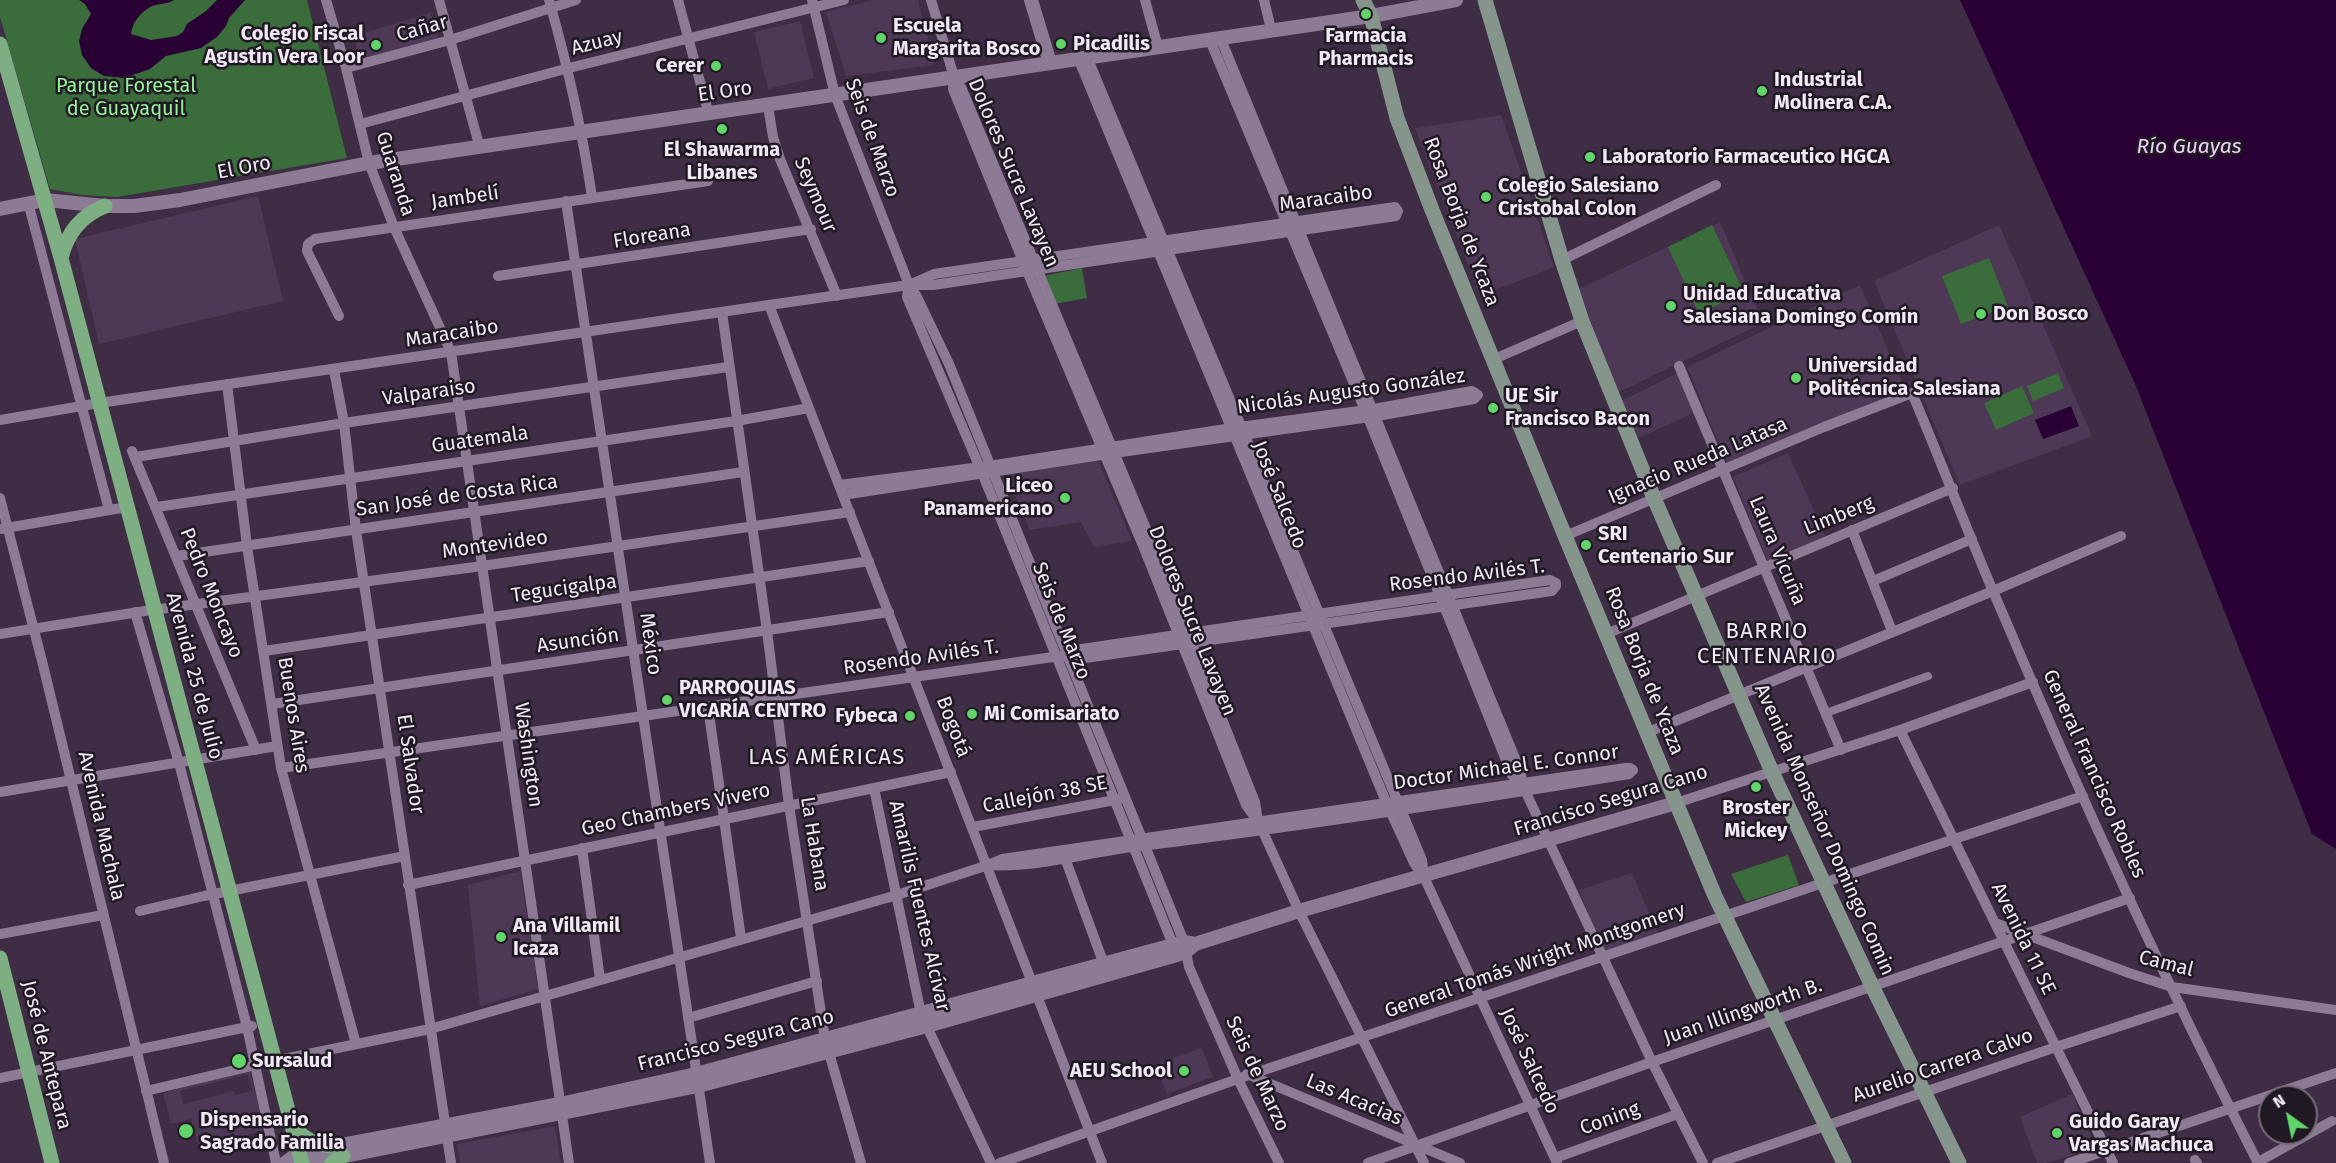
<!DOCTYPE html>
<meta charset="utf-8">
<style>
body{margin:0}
#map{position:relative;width:2336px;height:1163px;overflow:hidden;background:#3e2d44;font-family:"Fira Sans",sans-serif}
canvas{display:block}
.north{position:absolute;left:2258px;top:1085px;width:60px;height:60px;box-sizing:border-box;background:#201923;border:2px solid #746c78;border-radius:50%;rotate:327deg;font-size:16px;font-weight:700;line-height:24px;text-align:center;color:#f3e9f7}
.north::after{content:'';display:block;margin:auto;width:21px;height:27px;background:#61d46a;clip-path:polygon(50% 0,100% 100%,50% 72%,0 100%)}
</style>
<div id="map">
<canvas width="2336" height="1163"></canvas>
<div class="north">N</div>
</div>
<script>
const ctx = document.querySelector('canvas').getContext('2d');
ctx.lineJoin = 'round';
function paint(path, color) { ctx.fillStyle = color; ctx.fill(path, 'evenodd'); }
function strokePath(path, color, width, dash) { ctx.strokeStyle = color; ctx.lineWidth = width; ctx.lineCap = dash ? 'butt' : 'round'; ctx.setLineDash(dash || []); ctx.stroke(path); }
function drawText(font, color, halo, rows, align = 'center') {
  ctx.font = font + ' "Fira Sans",sans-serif'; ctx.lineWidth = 5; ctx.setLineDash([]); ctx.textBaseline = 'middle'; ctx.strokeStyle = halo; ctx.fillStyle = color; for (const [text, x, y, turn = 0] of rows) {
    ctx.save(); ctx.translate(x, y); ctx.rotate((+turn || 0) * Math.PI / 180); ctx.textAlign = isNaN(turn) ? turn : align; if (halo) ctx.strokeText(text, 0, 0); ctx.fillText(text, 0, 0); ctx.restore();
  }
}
const built = new Path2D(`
 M873,0H918L935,65L846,76L826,12Z
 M430,13L439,39L360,61L354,36Z
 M800,21L814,78L768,89L754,32Z
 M1501,115L1554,267L1480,296L1415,128Z
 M258,196L283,301L99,344L75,239Z
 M1720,222L1763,323L1617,393L1579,289Z
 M1999,225L2092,436L1960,485L1874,281Z
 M1860,285L1905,389L1728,465L1687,367Z
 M1678,373L1696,412L1638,438L1621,401Z
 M1788,453L1825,536L1768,562L1733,477Z
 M1098,460L1132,541L1094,547L1081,522L1030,530L1006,475Z
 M520,871L538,989L480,1006L468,885Z
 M1632,873L1658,934L1603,951L1579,890Z
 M1202,1048L1213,1077L1167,1094L1155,1064Z
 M249,1069L265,1130L199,1148L191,1119L171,1124L163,1093ZM248,1074L252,1091L235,1095L234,1091L183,1104L180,1091Z
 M2072,1094L2096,1148L2046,1163H2037L2020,1117Z
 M555,1126L561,1163H460L457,1144Z`);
const green = new Path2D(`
 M0,0H307L347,158L117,197L82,195L50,189L0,17Z
 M1712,225L1744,292L1699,314L1668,247Z
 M1989,258L2008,306L1961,324L1942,276Z
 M1082,268L1087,298L1054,304L1044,276Z
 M2058,373L2064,388L2033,401L2027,386Z
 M2022,386L2034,413L1996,430L1984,403Z
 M1788,855L1799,885L1746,902L1731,874Z`);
const water = new Path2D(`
 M79,0H174C166,5 158,3 150,7C140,13 132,23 131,34L151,40L177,36L183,32L187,24L206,11L217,0H245L229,18L226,26L217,37L201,48L166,56L150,69L124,78L104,76L91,68L82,55L79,41L82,29L91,14L85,4Z
 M1960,0H2336V849L2312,834L2136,386Z
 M2071,406L2079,426L2043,439L2035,420Z`);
const pedestrian = new Path2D(`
 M1826,713L1928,676`);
const minor = new Path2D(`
 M326,0L346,68L369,163L394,227L451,352L569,1163
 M439,0L480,148
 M549,0C568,67 582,129 592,197
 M678,0L709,115
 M812,0L835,95L909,285L916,295L949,364L1184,942L1189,967L1238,1079L1279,1163
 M931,0L954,77L961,87L1152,543L1255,802L1258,821
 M1145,0L1158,47
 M1264,0L1271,29
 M1220,37L1521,773L1522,784L1652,1062L1703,1163
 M1209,38L1365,410L1512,775L1522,784
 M1087,57L1422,860L1424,876
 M1078,58L1387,804L1414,863L1424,877L1557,1163
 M346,68L450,40L576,0
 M954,77L953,89L1027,271L1144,548L1246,805L1259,823L1299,911L1424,1163
 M768,106L773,137L780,159L837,296
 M360,124L569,68L844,0
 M566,201L710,1163
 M28,202L109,510
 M1562,260L1716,185
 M498,276L811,229
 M909,285L907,297L983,475L1176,952
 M769,305L1102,1163
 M722,312L767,631L789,805L825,1039L861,1163
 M339,316L307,251L308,244L315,239L708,181
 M1492,360L1582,321
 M1679,366L1841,750
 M334,370L344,423L356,530L451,1163
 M227,384L247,546L281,768L356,1044
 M0,420L99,403L769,305L909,285H933L1396,216L1398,211L1395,207L934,274L909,285
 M132,451L256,750
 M136,457L344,423L728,367
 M839,485L989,466L1232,428L1374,409L1472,391L1478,395L1474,399L1377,416L1114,453L843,495
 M0,498L42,661L164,1163
 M157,507L736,421L809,408
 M0,529L127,507
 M1852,530L1892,631
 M1565,536L1824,427L1912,393C1943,466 1970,539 2002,612C2081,798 2166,983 2258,1163
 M177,556L743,472
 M1873,581L1972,539
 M135,612L179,763L247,1027L276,1163
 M0,634L145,611L482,566L850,512
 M1606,634L1953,488
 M264,651L869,561
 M272,704L889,612
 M708,707L741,938
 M1900,730L2113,1163
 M1646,733L1993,591L2121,536
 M281,768L1067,655L1082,649C1238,625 1394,603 1550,580L1556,583V586L1552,591L1085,658L1067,655
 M874,788L921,1014L991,1163
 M0,792L277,746
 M1676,803L1900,730L2033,682
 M973,827L1120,799
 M582,848L600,979
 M1065,858L1106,970
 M408,885L951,772
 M140,911L204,896L405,856
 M1995,923L2129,973L2172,987L2336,1010
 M0,934L103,915
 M688,1018L817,981
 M274,1061L430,1029L897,895L988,865L1002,859L1626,768H1630L1633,770L1629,774C1464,801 1298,827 1132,847C1085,853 1036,868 988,865
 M1247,1074L1460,1163
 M0,1078L252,1026
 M146,1091L256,1065
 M1555,1158L1678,1114
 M2195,1160L2197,1163
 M2258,1162L2332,1121
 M1000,1163L1249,1075L2083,796
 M1368,1163L1652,1062L2130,898
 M1717,1163L2056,1047L2181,1006
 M2069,1163L2336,1073`);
const tertiary = new Path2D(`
 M1031,0L1050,63
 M0,209L45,200L105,206H134L180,200L369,163L1371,16L1456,0
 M285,1163L299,1153L560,1104L696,1074L1184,942L1195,944L1299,911L1676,803
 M309,1163L698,1086L927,1026L1177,955L1187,951L1195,944`);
const secondary = new Path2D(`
 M1363,0L1371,16L1397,118L1432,210L1565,536L1715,896L1844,1163
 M1485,0L1562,260L1582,321L1654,498L1772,772L1872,986L1959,1163`);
const primary = new Path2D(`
 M0,44L61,258L302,1163
 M61,258C67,233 82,215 105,206
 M0,958L52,1163
 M294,1126C303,1139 315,1145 331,1146
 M332,1163L343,1156`);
const markers = [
 [1366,14,6,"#61d46a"],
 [881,38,6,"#61d46a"],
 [1061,44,6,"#61d46a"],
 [376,45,6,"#61d46a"],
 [716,66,6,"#61d46a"],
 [1762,91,6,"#61d46a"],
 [722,129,6,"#61d46a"],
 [1590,157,6,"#61d46a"],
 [1486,197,6,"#61d46a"],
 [1671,306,6,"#61d46a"],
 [1981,314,6,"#61d46a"],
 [1796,378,6,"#61d46a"],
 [1493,408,6,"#61d46a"],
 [1065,498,6,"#61d46a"],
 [1586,545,6,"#61d46a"],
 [667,700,6,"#61d46a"],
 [972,714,6,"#61d46a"],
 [910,716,6,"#61d46a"],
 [1756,787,6,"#61d46a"],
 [501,937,6,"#61d46a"],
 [239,1061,8,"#61d46a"],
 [1184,1071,6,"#61d46a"],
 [186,1131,8,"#61d46a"],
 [2057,1133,6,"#61d46a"]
];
const poiNames = [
 ["Escuela",893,26],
 ["Margarita Bosco",893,49],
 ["Colegio Fiscal",364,34,"right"],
 ["Agustín Vera Loor",364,57,"right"],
 ["Farmacia",1366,36,"center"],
 ["Pharmacis",1366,59,"center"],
 ["Picadilis",1073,44],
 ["Cerer",704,66,"right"],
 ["Industrial",1774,80],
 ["Molinera C.A.",1774,103],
 ["El Shawarma",722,150,"center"],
 ["Libanes",722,173,"center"],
 ["Laboratorio Farmaceutico HGCA",1602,157],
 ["Colegio Salesiano",1498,186],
 ["Cristobal Colon",1498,209],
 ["Unidad Educativa",1683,294],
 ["Salesiana Domingo Comín",1683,317],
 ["Don Bosco",1993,314],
 ["Universidad",1808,366],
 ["Politécnica Salesiana",1808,389],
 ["UE Sir",1505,396],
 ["Francisco Bacon",1505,419],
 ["Liceo",1053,486,"right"],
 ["Panamericano",1053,509,"right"],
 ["SRI",1598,534],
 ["Centenario Sur",1598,557],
 ["PARROQUIAS",679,688],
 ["VICARÍA CENTRO",679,711],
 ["Mi Comisariato",984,714],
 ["Fybeca",898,716,"right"],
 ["Broster",1756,808,"center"],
 ["Mickey",1756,831,"center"],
 ["Ana Villamil",513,926],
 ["Icaza",513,949],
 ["Sursalud",252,1061],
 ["AEU School",1172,1071,"right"],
 ["Dispensario",200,1120],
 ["Sagrado Familia",200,1143],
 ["Guido Garay",2069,1122],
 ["Vargas Machuca",2069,1145]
];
const streetNames = [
 ["Cañar",422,29,-16],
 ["Azuay",597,43,-14],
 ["El Oro",725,92,-8],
 ["Seis de Marzo",872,138,70],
 ["El Oro",244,168,-11],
 ["Dolores Sucre Lavayen",1013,173,67],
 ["Guaranda",395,174,72],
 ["Seymour",815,195,67],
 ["Jambelí",465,198,-8],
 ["Maracaibo",1326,199,-8],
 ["Rosa Borja de Ycaza",1461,222,69],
 ["Floreana",652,236,-9],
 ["Maracaibo",452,334,-9],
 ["Nicolás Augusto González",1351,392,-8],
 ["Valparaiso",429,393,-8],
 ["Guatemala",480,440,-8],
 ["Ignacio Rueda Latasa",1698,461,-23],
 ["José Salcedo",1279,495,68],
 ["San José de Costa Rica",457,496,-8],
 ["Limberg",1839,516,-22],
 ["Montevideo",495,545,-8],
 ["Laura Vicuña",1777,551,67],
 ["Rosendo Avilés T.",1467,576,-7],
 ["Tegucigalpa",564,589,-8],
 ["Pedro Moncayo",211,593,68],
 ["Seis de Marzo",1061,621,68],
 ["Dolores Sucre Lavayen",1192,621,68],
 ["Asunción",578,641,-8],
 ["México",650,644,82],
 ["Rosendo Avilés T.",921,658,-8],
 ["Rosa Borja de Ycaza",1644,671,68],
 ["Avenida 25 de Julio",194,676,75],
 ["Buenos Aires",293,715,81],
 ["Bogotá",953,727,69],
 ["Washington",528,755,82],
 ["El Salvador",410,764,82],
 ["Doctor Michael E. Connor",1506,768,-8],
 ["General Francisco Robles",2094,774,66],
 ["Callejón 38 SE",1045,795,-11],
 ["Francisco Segura Cano",1611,801,-17],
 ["Geo Chambers Vivero",676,810,-12],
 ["Avenida Machala",101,826,77],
 ["Avenida Monseñor Domingo Comin",1824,830,66],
 ["La Habana",814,844,81],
 ["Amarilis Fuentes Alcívar",919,906,77],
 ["Avenida 11 SE",2023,939,64],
 ["General Tomás Wright Montgomery",1535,961,-19],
 ["Camal",2166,964,14],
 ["Juan Illingworth B.",1743,1012,-19],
 ["Francisco Segura Cano",736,1041,-14],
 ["José de Antepara",46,1055,76],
 ["José Salcedo",1529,1061,65],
 ["Aurelio Carrera Calvo",1943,1066,-19],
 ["Seis de Marzo",1257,1074,65],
 ["Las Acacias",1354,1100,23],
 ["Coning",1610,1119,-20]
];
const parkNames = [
 ["Parque Forestal",126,86],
 ["de Guayaquil",126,109]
];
const waterNames = [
 ["Río Guayas",2189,147]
];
const quarterNames = [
 ["BARRIO",1767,632],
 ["CENTENARIO",1767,657],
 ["LAS AMÉRICAS",827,758]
];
paint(built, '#4d3955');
paint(green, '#3a6c3c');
paint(water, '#290135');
strokePath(pedestrian, '#8d7a94', 8);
strokePath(minor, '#8d7a94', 10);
strokePath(tertiary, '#8d7a94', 14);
strokePath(secondary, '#85958c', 15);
strokePath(primary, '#7daf83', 15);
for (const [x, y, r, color] of markers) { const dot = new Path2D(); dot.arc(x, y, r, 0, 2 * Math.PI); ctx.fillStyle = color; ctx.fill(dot); strokePath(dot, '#201923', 2); }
drawText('bold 20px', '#f3e9f7', '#201923', poiNames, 'left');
drawText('20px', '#f3e9f7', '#201923', streetNames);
drawText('20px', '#94f498', '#201923', parkNames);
drawText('italic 21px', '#eed1f9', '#201923', waterNames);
ctx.letterSpacing = '1.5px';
drawText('22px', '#f3e9f7', '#201923', quarterNames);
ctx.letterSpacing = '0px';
</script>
